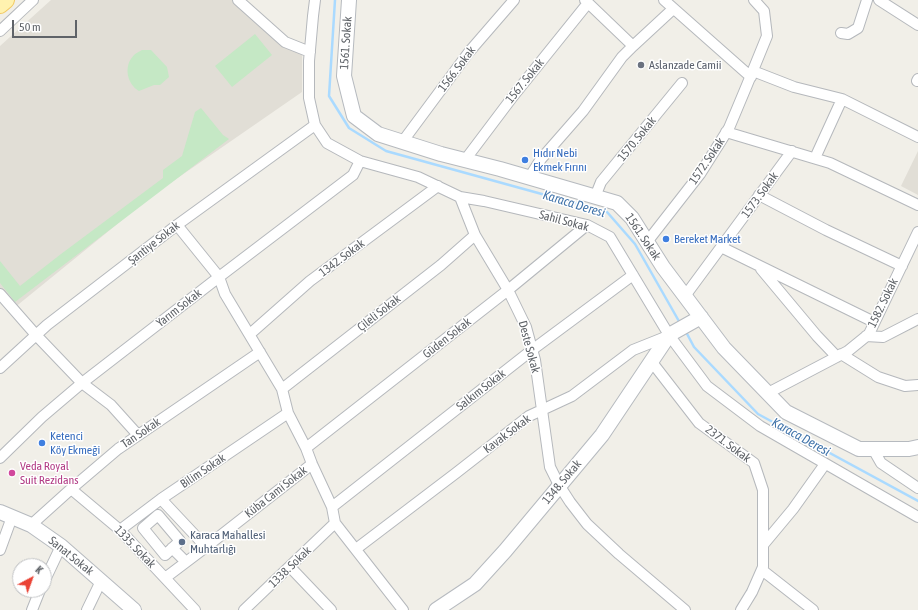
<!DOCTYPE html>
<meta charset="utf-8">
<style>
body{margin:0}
#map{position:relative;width:918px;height:610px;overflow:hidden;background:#f1efe8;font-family:"Asap Condensed",sans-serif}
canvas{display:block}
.north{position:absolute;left:12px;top:558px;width:40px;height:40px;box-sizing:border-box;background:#fff;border:1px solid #bfc1c3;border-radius:50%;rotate:41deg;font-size:11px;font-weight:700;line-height:16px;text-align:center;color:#5f6368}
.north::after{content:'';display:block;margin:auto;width:14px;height:18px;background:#ea4335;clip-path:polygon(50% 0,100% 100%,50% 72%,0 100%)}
.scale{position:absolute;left:12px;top:20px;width:65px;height:18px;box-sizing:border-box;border:2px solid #5f6368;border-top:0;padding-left:5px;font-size:12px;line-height:14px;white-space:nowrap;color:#5f6368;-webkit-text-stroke:3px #fff;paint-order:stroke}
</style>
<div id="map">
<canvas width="918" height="610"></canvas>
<div class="north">K</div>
<div class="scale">50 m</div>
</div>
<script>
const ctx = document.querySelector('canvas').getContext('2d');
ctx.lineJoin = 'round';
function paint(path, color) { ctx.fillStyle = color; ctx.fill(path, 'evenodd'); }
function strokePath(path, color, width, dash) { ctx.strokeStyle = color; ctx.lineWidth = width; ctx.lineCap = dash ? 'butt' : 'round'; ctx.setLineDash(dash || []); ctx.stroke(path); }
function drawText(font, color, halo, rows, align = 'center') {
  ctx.font = font + ' "Asap Condensed",sans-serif'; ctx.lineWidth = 3; ctx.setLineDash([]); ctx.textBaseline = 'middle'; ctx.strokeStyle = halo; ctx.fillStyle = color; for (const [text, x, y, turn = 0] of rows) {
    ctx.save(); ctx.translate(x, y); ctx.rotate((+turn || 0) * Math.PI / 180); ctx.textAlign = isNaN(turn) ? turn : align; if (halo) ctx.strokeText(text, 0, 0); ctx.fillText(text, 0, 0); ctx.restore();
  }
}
const education = new Path2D(`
 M51,0H245L302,51V92L153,195L14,308L0,291V46Z
 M918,151V195L901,186Z`);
const green = new Path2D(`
 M255,34L272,55L232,87L215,66Z
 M142,50H151L167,67L169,77L160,85H154L139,91C127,84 123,66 134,55C136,53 140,51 142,50Z
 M201,108L223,135L229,139L15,302L0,283V261L20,286L61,254L163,178V170L182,156L195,112Z`);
const stream = new Path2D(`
 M335,0L329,96L349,128L386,151L607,212L635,244L680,323
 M685,330L694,347L758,414L918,501`);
const street = new Path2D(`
 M238,0L285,42L310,52
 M315,0L313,16L309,61V98L315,125L327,143L360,161L418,177L460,197L484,201L587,225L610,237L669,335L707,386L760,426L918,517
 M585,0L633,46
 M664,0L751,77
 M879,0L918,25
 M0,31L33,0
 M841,33L848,34L858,28L867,0
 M753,71L794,87L842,99L918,137
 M917,81L918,79
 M726,132L830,163L918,205
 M403,141L469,52L514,0
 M815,158L842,99
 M465,160L514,95L588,3
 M529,178L541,159L583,111L622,57L633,46L673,9
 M759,195L826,230L902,266
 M460,197L475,235L508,290L526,327L535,360L550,467L559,485L570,502L587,524L619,554L685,610
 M595,197L601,182L682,83
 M177,225L219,277L225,294L282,389L288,413L306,448L312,464L332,507L335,523L403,610
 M647,242L700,174L729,128L747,85L767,36L764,11L754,0
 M721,247L874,322
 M761,269L817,336L837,357
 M0,294L36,335L82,383L111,405L138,435
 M685,296L792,151
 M250,334L310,281L438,186
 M866,336L883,337L918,319
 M841,354L878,377L905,386L918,385
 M651,361L699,423L754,463L763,490V567L752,592L741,610
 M0,368L47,325L177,225L315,125
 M282,389L441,265L475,235
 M768,393L848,351L869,334L918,232
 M306,448L508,290L587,225
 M873,449L881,463L918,488
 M0,458L42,417L82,383L219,277L353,175L360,161
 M71,489L120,530L195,610
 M161,499L206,547
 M332,507L532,350L633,275
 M158,515L180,541L165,555L143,528Z
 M31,525L71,489L118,449L260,352
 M120,530L161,499L288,413
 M763,545L793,509L825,464
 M172,548L186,562
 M356,549L456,473L529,416L572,396L633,350L668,336
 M0,550L12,517
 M290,567L331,610
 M762,570L813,610
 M165,578L206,547L312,464
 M44,582L61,546
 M32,610L40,590
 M87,610L101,581
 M244,610L335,523`);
const secondary = new Path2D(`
 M349,0L344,76L354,116L378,134L441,154L500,169L617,203L632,218L663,267L724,348L786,412L859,449H909L918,447
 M0,512L31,525L61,546L134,610
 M436,610L475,584L505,551L602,435L669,335L701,317`);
const primary = new Path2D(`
 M0,5L6,0`);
const markers = [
 [641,65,4,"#6b7280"],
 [525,160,4,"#3f7fe0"],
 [666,239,4,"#3f7fe0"],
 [42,443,4,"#3f7fe0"],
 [12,473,4,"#d1479c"],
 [182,542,4,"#5c6f8a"]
];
const streetNames = [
 ["1561. Sokak",346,43,-86],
 ["1566. Sokak",457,69,-53],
 ["1567. Sokak",525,81,-51],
 ["1570. Sokak",637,139,-51],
 ["1572. Sokak",707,161,-56],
 ["1573. Sokak",760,195,-54],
 ["Sahil Sokak",564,221,15],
 ["1561. Sokak",643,237,56],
 ["Şantiye Sokak",154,243,-38],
 ["1342. Sokak",342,258,-37],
 ["1582. Sokak",883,303,-64],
 ["Yarım Sokak",179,308,-38],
 ["Çileli Sokak",379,313,-38],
 ["Güden Sokak",447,338,-38],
 ["Deste Sokak",529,347,75],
 ["Salkım Sokak",481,390,-38],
 ["Tan Sokak",141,433,-34],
 ["Kavak Sokak",507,434,-37],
 ["2371. Sokak",728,444,37],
 ["Bilim Sokak",203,471,-34],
 ["1348. Sokak",562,482,-50],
 ["Küba Cami Sokak",276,492,-38],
 ["1335. Sokak",135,547,46],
 ["Sanat Sokak",71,556,39],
 ["1338. Sokak",290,567,-44]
];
const worshipNames = [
 ["Aslanzade Camii",649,65]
];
const shopNames = [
 ["Hıdır Nebi",533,153],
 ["Ekmek Fırını",533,167],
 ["Bereket Market",674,239],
 ["Ketenci",50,436],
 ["Köy Ekmeği",50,450]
];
const hotelNames = [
 ["Veda Royal",20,466],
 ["Suit Rezidans",20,480]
];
const serviceNames = [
 ["Karaca Mahallesi",190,535],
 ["Muhtarlığı",190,549]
];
const waterNames = [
 ["Karaca Deresi",574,204,17],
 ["Karaca Deresi",801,437,29]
];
paint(education, '#e1ded6');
paint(green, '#c5e8c5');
strokePath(stream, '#aadaff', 2.5);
strokePath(street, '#b5b8bc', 12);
strokePath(secondary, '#b6babf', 16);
strokePath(primary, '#f2c960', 18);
strokePath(street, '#fff', 10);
strokePath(secondary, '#fff', 14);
strokePath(primary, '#fff2af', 16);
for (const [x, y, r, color] of markers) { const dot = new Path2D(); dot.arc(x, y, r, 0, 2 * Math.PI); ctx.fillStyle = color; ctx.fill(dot); strokePath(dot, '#fff', 1.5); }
drawText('12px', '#5f6368', '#fff', streetNames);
drawText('12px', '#5b616d', '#fff', worshipNames, 'left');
drawText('12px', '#366cbe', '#fff', shopNames, 'left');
drawText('12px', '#b23c85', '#fff', hotelNames, 'left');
drawText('12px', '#4e5e75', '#fff', serviceNames, 'left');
drawText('italic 13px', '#4174aa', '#fff', waterNames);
</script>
